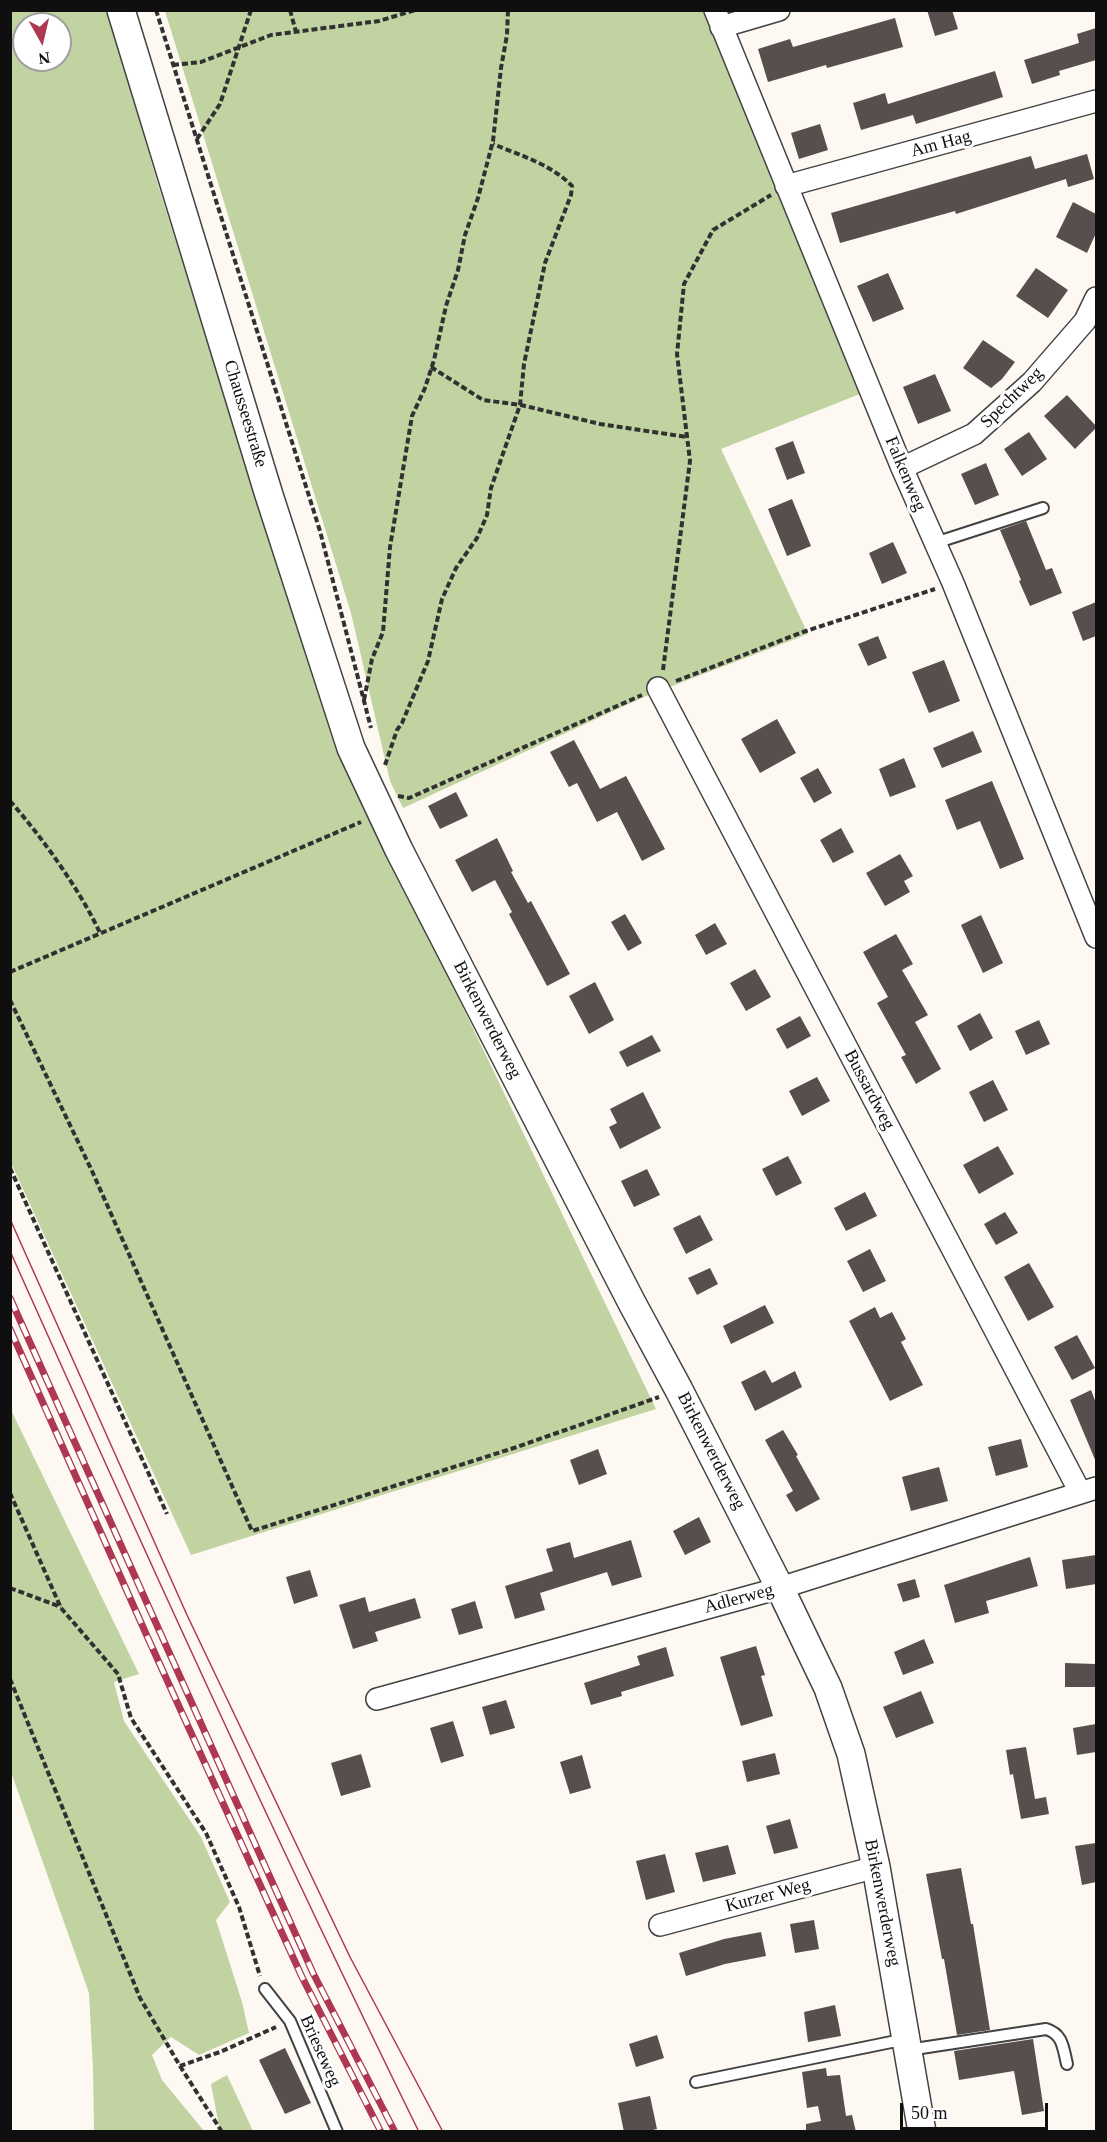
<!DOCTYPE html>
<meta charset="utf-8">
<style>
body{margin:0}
#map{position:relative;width:1107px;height:2142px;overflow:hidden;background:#fdf9f2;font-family:Georgia,serif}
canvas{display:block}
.frame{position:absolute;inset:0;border:12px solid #0f0f0f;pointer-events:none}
.north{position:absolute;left:12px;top:12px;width:60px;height:60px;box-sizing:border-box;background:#fff;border:2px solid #9f9f9f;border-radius:50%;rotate:172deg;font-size:16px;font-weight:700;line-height:24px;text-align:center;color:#0f0f0f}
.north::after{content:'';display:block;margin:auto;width:21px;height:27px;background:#ae3852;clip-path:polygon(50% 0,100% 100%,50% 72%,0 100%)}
.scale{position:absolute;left:900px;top:2103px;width:148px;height:27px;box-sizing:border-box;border:3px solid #0f0f0f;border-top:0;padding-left:8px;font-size:18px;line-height:21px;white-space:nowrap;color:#0f0f0f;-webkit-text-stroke:4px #fff;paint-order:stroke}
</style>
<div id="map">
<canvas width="1107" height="2142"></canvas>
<div class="frame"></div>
<div class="north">N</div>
<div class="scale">50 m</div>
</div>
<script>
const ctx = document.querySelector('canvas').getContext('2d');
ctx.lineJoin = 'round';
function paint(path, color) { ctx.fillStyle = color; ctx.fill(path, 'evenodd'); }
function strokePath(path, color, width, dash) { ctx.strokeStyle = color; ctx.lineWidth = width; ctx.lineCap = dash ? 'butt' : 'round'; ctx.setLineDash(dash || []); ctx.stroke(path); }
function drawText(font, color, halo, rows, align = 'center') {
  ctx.font = font + ' Georgia,serif'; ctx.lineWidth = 6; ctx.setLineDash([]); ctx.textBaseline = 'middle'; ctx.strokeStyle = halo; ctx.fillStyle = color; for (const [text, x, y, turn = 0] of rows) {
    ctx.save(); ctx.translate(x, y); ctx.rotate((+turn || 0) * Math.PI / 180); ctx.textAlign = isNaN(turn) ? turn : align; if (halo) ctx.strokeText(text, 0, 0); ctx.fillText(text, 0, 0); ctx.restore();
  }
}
const forest = new Path2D(`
 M10,11H107L159,188L257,500L342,756L656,1409L191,1555L11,1163ZM24,24H60V60H24Z
 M165,11H715L870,390L721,449L808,634L646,696L403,808L390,781L351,613Z
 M10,1408L139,1674L114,1682L124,1721L201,1837L230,1902L216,1920L242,2002L249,2033L199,2055L171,2037L152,2055L162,2080L204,2131H94L93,2069L89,1993L11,1772Z
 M227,2075L253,2131H220L211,2084Z`);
const building = new Path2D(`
 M927,10H952L958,29L935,36Z
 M895,18L903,47L827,68L826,65L768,82L758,49L790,39L793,47Z
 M1096,28V60L1059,71L1060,75L1032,84L1024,60L1079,43L1077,34Z
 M995,71L1003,97L916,124L913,115L861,130L853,103L885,93L888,104Z
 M820,124L828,150L799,159L791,133Z
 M1087,154L1094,179L1068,187L1066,179L956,214L955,211L840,243L831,213L1031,156L1035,169Z
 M1073,202L1096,214V233L1087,253L1056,237Z
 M1036,268L1068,290L1048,318L1016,296Z
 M888,273L904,309L873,322L857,286Z
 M983,340L1015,362L1002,379L991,388L963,368Z
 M935,374L951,411L918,424L903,387Z
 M1067,395L1096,426V428L1075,449L1044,416Z
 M1029,432L1047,459L1022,476L1004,449Z
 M793,441L805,473L787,480L775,448Z
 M986,463L999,495L975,505L961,474Z
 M792,499L811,546L787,556L768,509Z
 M1026,521L1046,570L1052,568L1062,593L1030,606L1019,581L1021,580L1000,530Z
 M893,542L907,573L882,584L869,553Z
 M1096,602V636L1083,641L1072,612Z
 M878,636L887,658L868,666L858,644Z
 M944,660L960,701L929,713L912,672Z
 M777,719L796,753L760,773L741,739Z
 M973,731L982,752L942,768L933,748Z
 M574,740L600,789L626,776L665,849L642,861L617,812L597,822L577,783L569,787L550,752Z
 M904,758L916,787L890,797L879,769Z
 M818,768L832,793L814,803L800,778Z
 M992,781L1024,859L1000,869L980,821L957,830L945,800Z
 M456,792L468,816L440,829L428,806Z
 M841,828L854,852L833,863L820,840Z
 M497,838L513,871L511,872L528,903L531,901L570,974L547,986L509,914L512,912L495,880L472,892L455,860Z
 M900,854L913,876L904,881L910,892L885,906L866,873Z
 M625,914L642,943L628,951L611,922Z
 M981,915L1003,963L983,973L961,925Z
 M715,923L727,944L706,955L695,935Z
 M896,934L913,964L902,970L928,1015L915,1022L941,1069L916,1084L901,1057L906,1055L877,1003L888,997L863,952Z
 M755,969L771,997L746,1011L730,983Z
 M595,982L614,1020L589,1034L569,996Z
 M980,1013L993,1038L970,1051L957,1026Z
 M800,1016L811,1036L787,1049L776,1029Z
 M1039,1020L1050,1044L1026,1055L1015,1031Z
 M652,1035L661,1051L627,1067L619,1052Z
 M817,1077L830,1101L802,1116L789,1091Z
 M993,1080L1008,1110L984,1122L969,1092Z
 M643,1092L661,1128L620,1149L609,1127L617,1123L610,1109Z
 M998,1146L1014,1174L979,1194L963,1165Z
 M788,1156L802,1183L776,1196L762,1169Z
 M647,1169L660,1195L634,1207L621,1181Z
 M865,1192L877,1216L846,1231L834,1208Z
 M1005,1212L1018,1233L996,1245L984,1224Z
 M700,1215L713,1240L686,1254L673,1228Z
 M870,1249L886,1281L863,1292L847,1261Z
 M1029,1263L1054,1307L1028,1321L1004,1277Z
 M710,1268L718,1284L697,1295L688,1278Z
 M765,1305L774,1323L731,1344L723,1326Z
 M875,1307L880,1318L892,1312L906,1339L901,1342L923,1385L890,1401L849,1321Z
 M1077,1335L1095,1368L1072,1380L1054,1347Z
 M765,1370L772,1383L795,1371L802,1387L755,1411L741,1382Z
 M1091,1390L1096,1403V1462L1070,1400Z
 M783,1430L798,1455L796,1456L820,1499L796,1512L786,1495L793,1491L765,1440Z
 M1021,1439L1028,1467L996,1476L988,1447Z
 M598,1449L607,1474L579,1485L570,1460Z
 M939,1467L948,1501L911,1511L902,1477Z
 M699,1517L711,1542L685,1555L673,1531Z
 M631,1540L642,1577L612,1586L607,1572L540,1593L545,1610L515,1619L505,1586L553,1571L546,1549L570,1542L574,1558Z
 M1096,1555V1584L1066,1589L1062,1560Z
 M1030,1557L1038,1586L986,1601L989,1613L955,1623L944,1585Z
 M310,1570L318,1596L294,1604L286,1577Z
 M915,1579L920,1597L903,1602L897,1584Z
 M365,1597L369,1612L415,1598L421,1618L375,1632L378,1641L353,1649L339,1605Z
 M475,1601L483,1628L459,1635L451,1609Z
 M924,1639L934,1663L903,1675L894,1652Z
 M756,1646L765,1675L761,1676L773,1716L741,1726L720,1657Z
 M666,1647L674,1676L621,1692L622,1696L591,1705L584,1683L640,1665L637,1656Z
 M1065,1663L1096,1664V1687H1065Z
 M921,1691L934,1723L896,1738L883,1707Z
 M506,1700L515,1728L490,1735L482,1707Z
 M453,1721L464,1756L441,1763L430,1728Z
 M1096,1724V1752L1077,1755L1073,1728Z
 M1026,1747L1035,1799L1046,1797L1049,1814L1021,1819L1013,1774L1010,1775L1006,1750Z
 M775,1753L780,1774L747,1782L742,1761Z
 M361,1754L371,1787L341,1796L331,1763Z
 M582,1755L591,1788L570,1794L560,1762Z
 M790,1819L798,1848L774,1854L766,1826Z
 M1096,1843V1882L1082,1885L1075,1846Z
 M728,1845L736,1874L703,1882L695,1853Z
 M665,1854L675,1892L646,1900L636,1861Z
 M961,1868L971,1924H973L990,2030L957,2035L944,1959H942L926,1874Z
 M814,1920L819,1949L795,1953L790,1924Z
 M761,1932L766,1956L725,1964L686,1976L679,1953L724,1939Z
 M835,2005L841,2036L808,2042L804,2012Z
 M657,2035L664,2058L636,2067L629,2044Z
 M1033,2039L1044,2111L1022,2115L1014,2071L959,2080L954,2051Z
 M285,2048L311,2103L285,2114L259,2060Z
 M826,2068L827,2076L840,2075L846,2116L852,2115L856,2132H806V2124L821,2121L818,2106L807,2108L802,2072Z
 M650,2096L657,2129L644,2132H624L618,2103Z`);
const path = new Path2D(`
 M156,10L320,531L371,728
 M290,10L296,32
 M173,65L201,62L271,35L379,21L415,10
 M197,139L220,104L251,10
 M431,367L483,400L521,405L600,424L687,437
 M663,670L690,461L677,354L684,284L713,230L771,195
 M676,681L803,632L935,589
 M364,700L372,659L383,632L390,547L412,416L425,388L434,360L446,306L458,270L465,235L478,198L493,141L501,68L507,35L508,10
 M385,765L397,730L402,723L428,661L442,599L456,568L477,538L487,515L491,488L520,405L524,364L545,263L571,195L572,186C551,164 519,155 493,144
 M398,796L409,798L642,695
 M10,801C42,837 80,890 100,933
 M10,972L361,822
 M10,1000L92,1171L252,1531L517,1447L659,1397
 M10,1168L167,1514
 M10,1493L61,1608L118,1674L131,1718L206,1833L239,1907L260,1976
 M10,1588L61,1607
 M10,1679L140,1998L180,2066L220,2052L276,2027
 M180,2066L222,2132`);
const service = new Path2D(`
 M935,543L1043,508
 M265,1989L290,2021L337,2132
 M908,2050L1046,2029C1063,2034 1063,2048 1067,2064
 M696,2082L906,2039`);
const minor = new Path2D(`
 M715,10L902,468L953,583L1096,937
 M721,27L779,10
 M786,186L1096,101
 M902,468L974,434L1032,382L1085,321L1096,298
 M658,688L1080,1492
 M377,1699L780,1588L1096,1488
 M660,1925L876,1867`);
const tertiary = new Path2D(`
 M121,10L269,495L351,748L399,850L632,1303L679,1390L780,1588L828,1688L851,1754L876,1867L922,2132`);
const tram = new Path2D(`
 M10,1219L187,1615L350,1957L443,2132
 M10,1251C142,1546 276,1841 419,2132`);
const rail = new Path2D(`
 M10,1298L313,1973L395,2132
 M10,1329L147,1636L302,1977L381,2132`);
const streetNames = [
 ["Am Hag",941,144,-15],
 ["Spechtweg",1012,398,-44],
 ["Chausseestraße",245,414,73],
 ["Falkenweg",905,474,67],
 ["Birkenwerderweg",487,1020,63],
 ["Bussardweg",869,1090,62],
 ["Birkenwerderweg",711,1451,63],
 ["Adlerweg",739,1599,-15],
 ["Kurzer Weg",768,1896,-15],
 ["Birkenwerderweg",882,1903,79],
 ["Brieseweg",320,2051,66]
];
paint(forest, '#c0d3a1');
paint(building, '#564f4d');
strokePath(service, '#424242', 14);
strokePath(minor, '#424242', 24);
strokePath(tertiary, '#424242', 30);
strokePath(path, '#313131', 4, [6, 3]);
strokePath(service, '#fff', 10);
strokePath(minor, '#fff', 21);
strokePath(tertiary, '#fff', 27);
strokePath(tram, '#ae3852', 1.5);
strokePath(rail, '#ae3852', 7);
strokePath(rail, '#fff', 4.5, [14]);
drawText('18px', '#0f0f0f', '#fff', streetNames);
</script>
